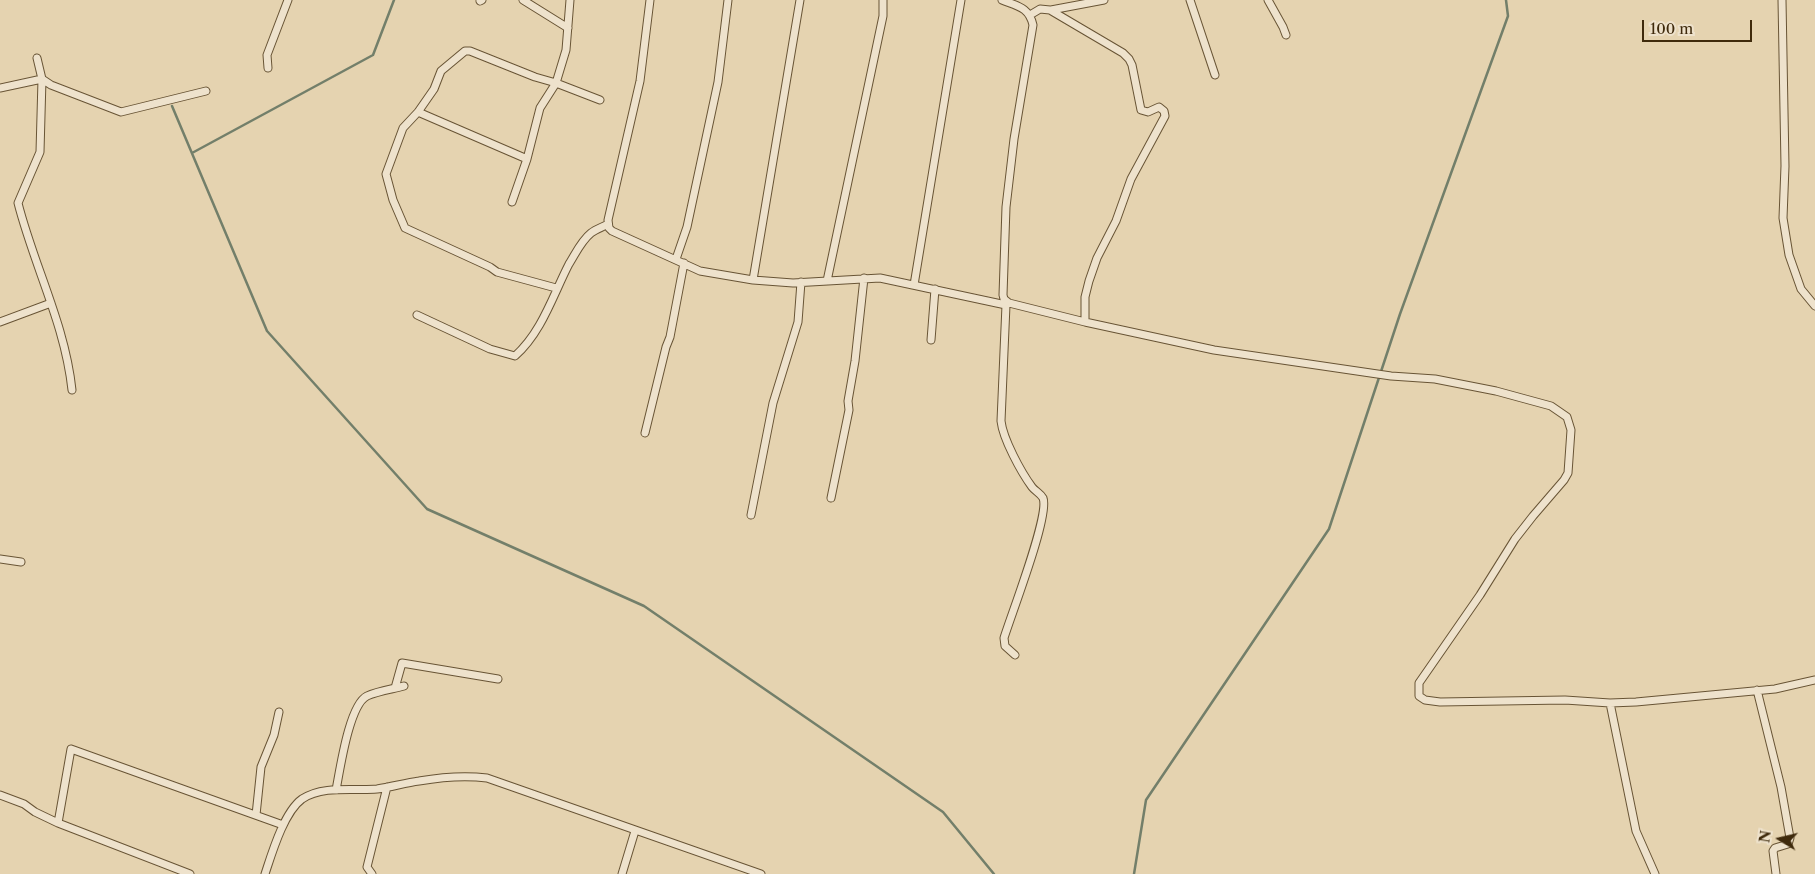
<!DOCTYPE html>
<style>
body{margin:0}
#map{position:relative;width:1815px;height:874px;overflow:hidden;background:#e5d3b0;font-family:"Libre Caslon Text",serif}
canvas{display:block}
.north{position:absolute;left:1755px;top:814px;width:50px;height:50px;-webkit-text-stroke:4px #eee2cc;paint-order:stroke;rotate:279deg;font-size:14px;font-weight:700;line-height:20px;text-align:center;color:#3f2a0c}
.north::after{content:'';display:block;margin:auto;width:18px;height:22px;background:#3f2a0c;clip-path:polygon(50% 0,100% 100%,50% 72%,0 100%)}
.scale{position:absolute;left:1642px;top:20px;width:110px;height:22px;box-sizing:border-box;border:2px solid #3f2a0c;border-top:0;padding-left:6px;font-size:15px;line-height:18px;white-space:nowrap;color:#3f2a0c;-webkit-text-stroke:4px #eee2cc;paint-order:stroke}
</style>
<div id="map">
<canvas width="1815" height="874"></canvas>
<div class="north">N</div>
<div class="scale">100 m</div>
</div>
<script>
const ctx = document.querySelector('canvas').getContext('2d');
ctx.lineJoin = 'round';
function strokePath(path, color, width, dash) { ctx.strokeStyle = color; ctx.lineWidth = width; ctx.lineCap = dash ? 'butt' : 'round'; ctx.setLineDash(dash || []); ctx.stroke(path); }
const stream = new Path2D(`
 M172,106L267,331L427,509L644,606L943,812L994,874
 M192,153L373,55L394,0
 M1134,874L1146,800L1329,529L1400,314L1508,16L1506,0`);
const street = new Path2D(`
 M523,0L568,28
 M650,0L640,81L608,220L609,228L612,231L700,271L753,280L793,283L880,278L1006,305L1009,303
 M1002,0C1017,6 1029,7 1033,25L1014,139L1006,207L1003,295L1004,299L1009,303L1085,322L1214,350L1391,376L1435,379L1496,391L1551,406L1567,417L1571,430L1568,473L1564,480L1533,516L1515,539L1480,595L1419,683V696L1425,700L1440,702L1565,700L1610,703L1636,702L1775,689L1815,680
 M1190,0L1215,75
 M1268,0L1283,27L1286,35
 M1782,0L1785,166L1783,218L1789,255L1801,289L1815,306
 M480,1L482,0
 M1051,10L1104,0
 M1030,15L1040,9L1050,10L1123,53L1129,59L1132,65L1141,110L1148,112L1159,107L1164,111L1165,116L1131,179L1116,221L1097,258L1089,281L1085,297V322
 M37,58L42,79L51,85L121,112L206,91
 M268,68L267,55L288,0
 M0,88L42,79L40,152L18,203C34,266 65,324 72,390
 M418,112L527,159
 M512,202L527,159L540,108L556,83L566,50L570,0
 M676,259L687,227L718,82L728,0
 M753,280L800,0
 M827,281L883,16V0
 M914,285L961,0
 M556,288L497,272L490,267L405,228L393,200L386,174L403,128L418,112L434,89L441,71L465,51H470L535,77L556,83L600,100
 M1006,305L1001,421C1003,439 1021,472 1032,487C1035,491 1040,493 1043,498C1050,515 1011,615 1004,638L1005,646L1015,655
 M417,315L490,349L515,356C542,332 553,295 569,264C576,253 581,241 591,233C596,229 603,227 608,224
 M0,322L51,303
 M931,340L935,289
 M645,433L666,347L670,337L684,263
 M831,498L849,410L848,401L855,361L864,278
 M751,515L773,403L798,322L801,282
 M0,559L21,562
 M395,688L402,663L498,679
 M1757,690L1781,787L1790,838L1788,844L1775,848L1773,851L1776,874
 M1610,703L1636,831L1655,874
 M336,790C340,770 349,705 367,696C378,691 393,689 404,686
 M0,795L24,804L35,812L58,823L190,874
 M256,815L261,767L274,735L279,712
 M58,823L71,749L283,825
 M265,874C272,853 284,812 302,799C323,785 354,791 377,789C391,787 405,783 419,781C442,777 464,775 487,778L761,874
 M372,874L367,867L387,787
 M622,874L635,831`);
strokePath(stream, '#737f6a', 2.5);
strokePath(street, '#685435', 9);
strokePath(street, '#eee2cc', 7);
</script>
